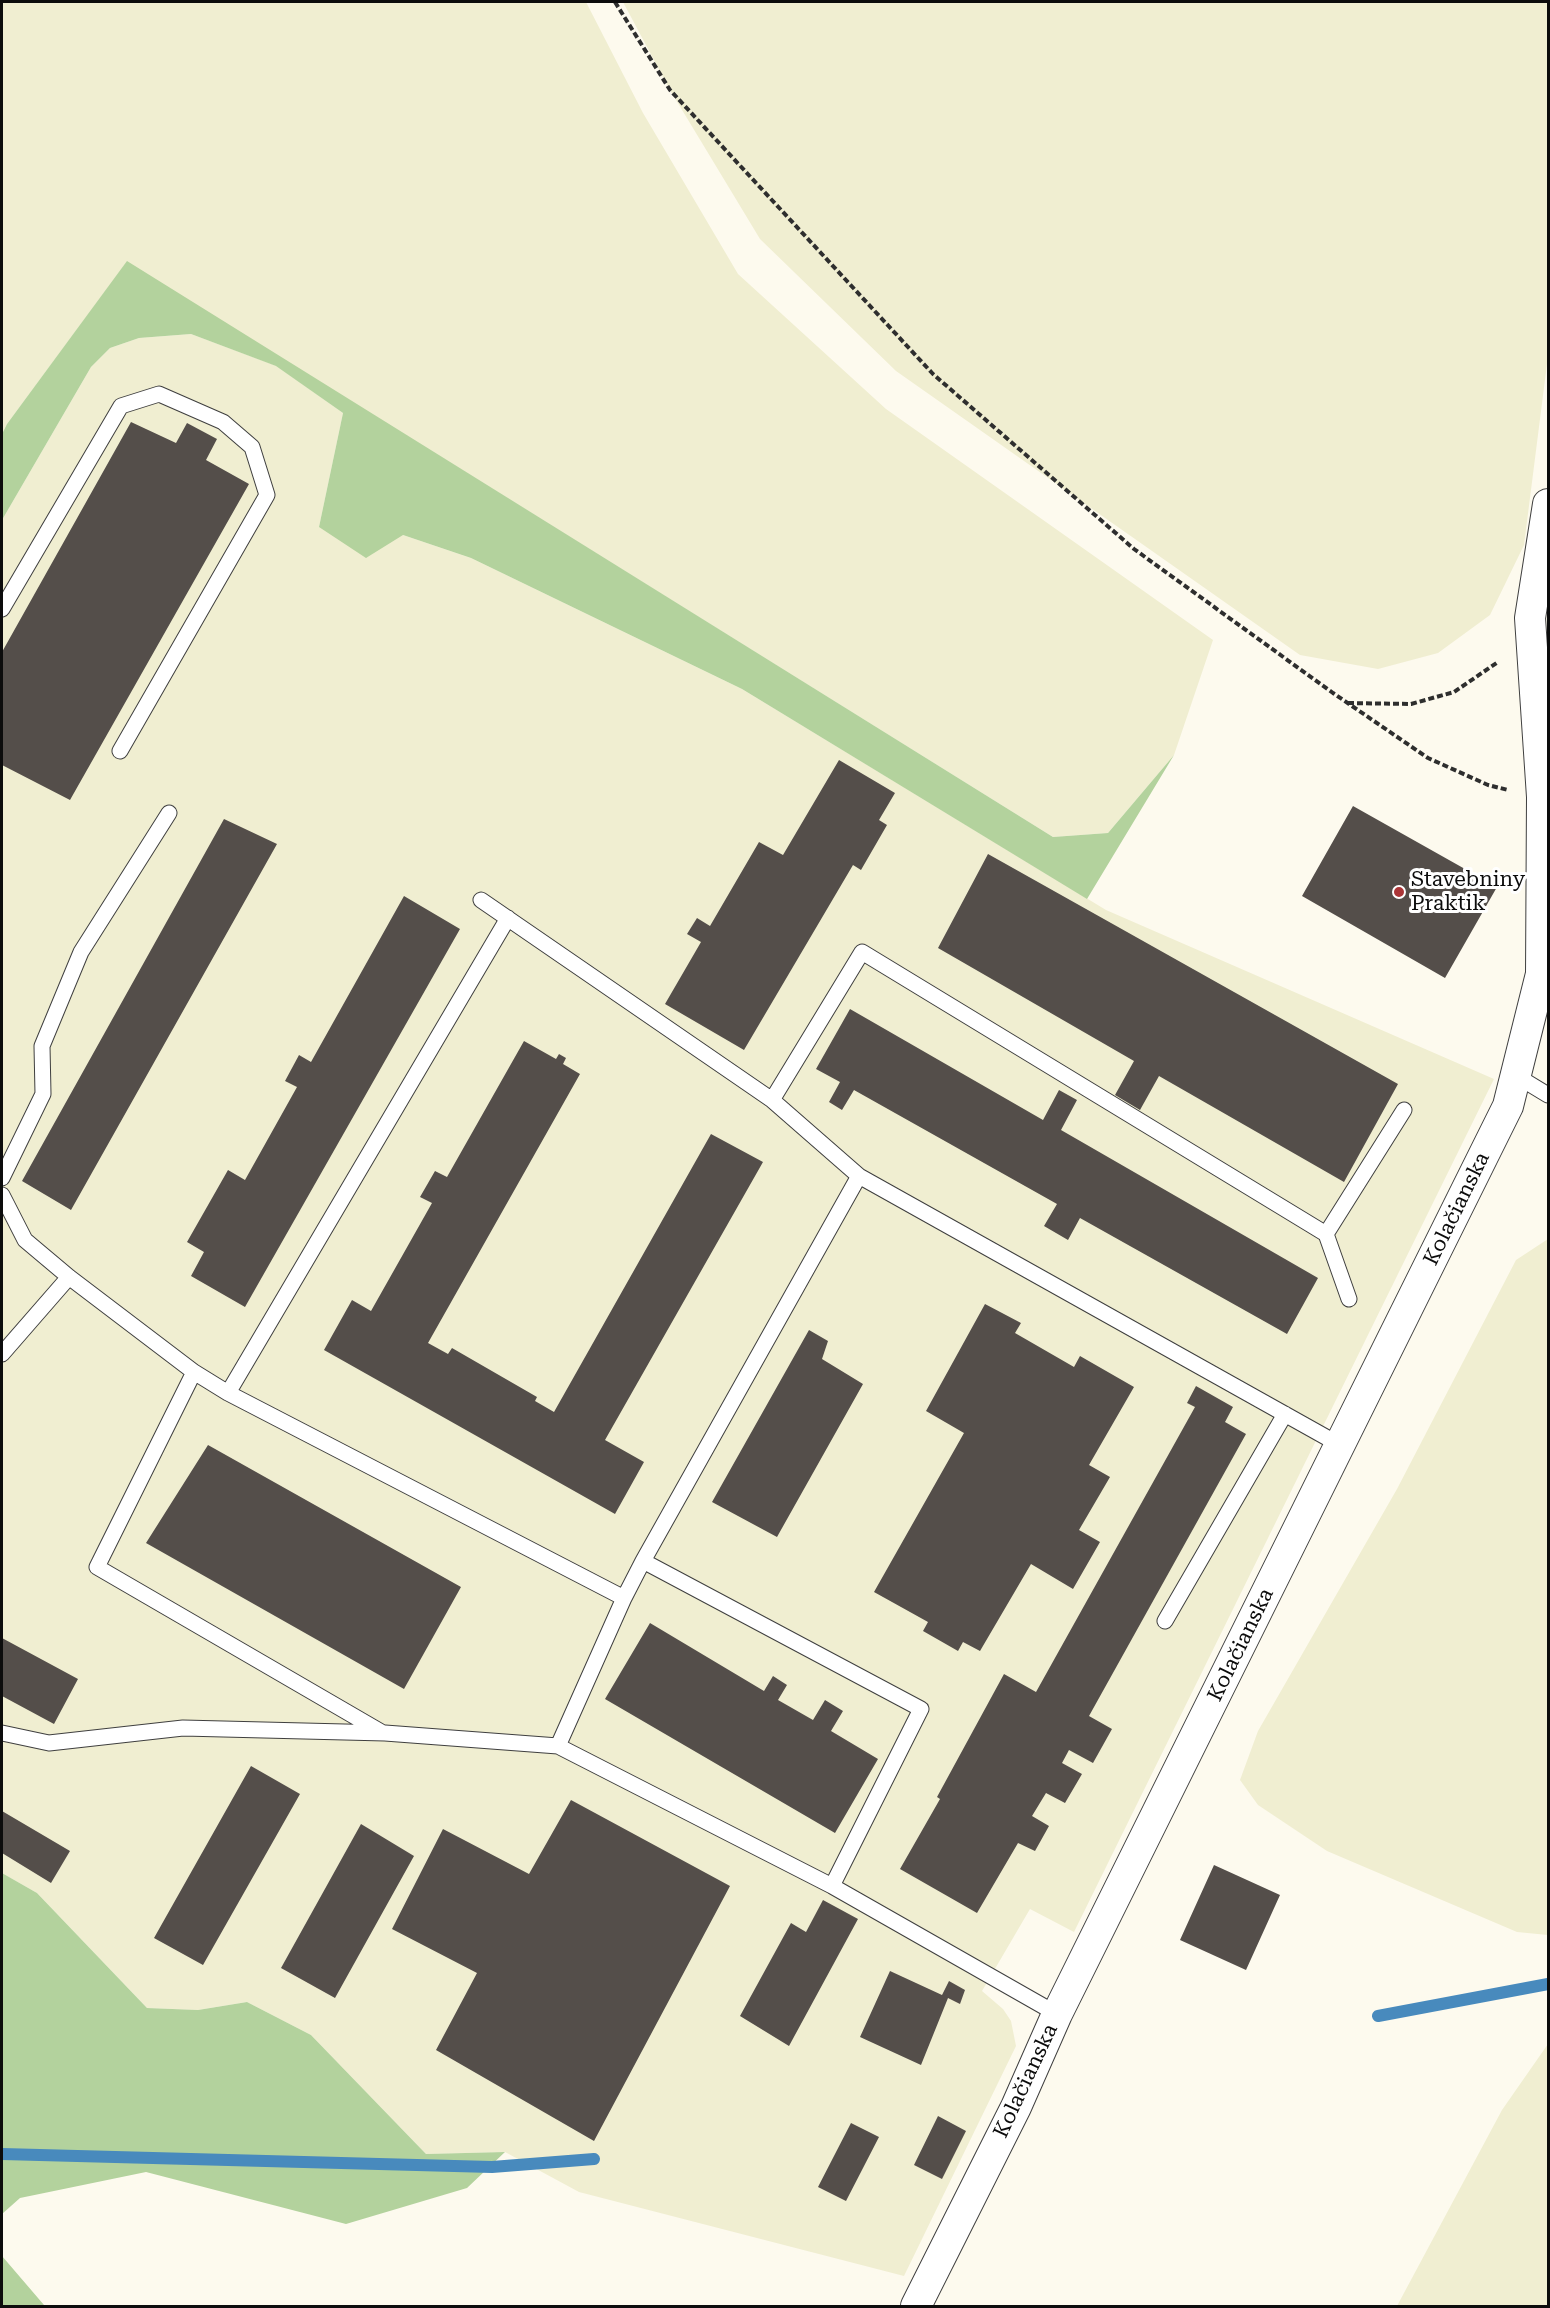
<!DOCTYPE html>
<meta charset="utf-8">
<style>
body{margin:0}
#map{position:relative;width:1550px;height:2308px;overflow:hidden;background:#fdfaee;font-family:"Roboto Serif",serif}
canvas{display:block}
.frame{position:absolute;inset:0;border:3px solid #0c0c0c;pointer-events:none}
</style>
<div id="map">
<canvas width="1550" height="2308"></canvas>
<div class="frame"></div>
</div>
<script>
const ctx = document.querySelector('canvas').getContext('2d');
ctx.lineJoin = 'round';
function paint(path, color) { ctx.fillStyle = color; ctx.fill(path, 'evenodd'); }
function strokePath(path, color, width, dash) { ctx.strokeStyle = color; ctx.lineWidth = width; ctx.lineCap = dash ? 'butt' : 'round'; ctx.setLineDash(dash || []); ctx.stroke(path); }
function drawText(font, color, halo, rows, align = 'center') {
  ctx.font = font + ' "Roboto Serif",serif'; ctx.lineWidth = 6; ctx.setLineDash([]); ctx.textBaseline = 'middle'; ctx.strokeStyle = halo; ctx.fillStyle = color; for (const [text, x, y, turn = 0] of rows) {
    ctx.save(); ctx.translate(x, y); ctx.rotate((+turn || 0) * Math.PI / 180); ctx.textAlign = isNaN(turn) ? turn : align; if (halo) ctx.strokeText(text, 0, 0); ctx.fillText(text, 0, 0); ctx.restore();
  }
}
const farmland = new Path2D(`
 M2,2H586L643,113L738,274L886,409L1213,640L1174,755L1108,833L1053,837L127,262L7,424L2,434Z
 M623,2H1548V356L1524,545L1490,615L1438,653L1378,669L1300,655L896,371L760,239L670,90Z
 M191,334L277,366L343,413L319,527L403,535L471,558L742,689L1106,910L1494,1079L1074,1932L1030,1909L982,1991L1003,2009L1011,2021L1016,2046L904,2276L579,2192L505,2152L426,2154L311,2035L247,2002L198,2010L147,2008L37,1893L2,1873V520L91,367L110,348L139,338Z
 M1548,1239V1935L1517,1932L1327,1851L1258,1805L1240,1780L1258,1731L1397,1489L1516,1260Z
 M1548,2044V2306H1397L1502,2110Z`);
const forest = new Path2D(`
 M127,261L1053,837L1108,833L1174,755L1087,899L742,689L471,558L403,535L366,558L319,527L343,413L276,366L191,334L139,338L110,348L91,367L2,520V434L7,424Z
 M2,1873L37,1893L147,2008L198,2010L247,2002L311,2035L426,2154L505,2152L467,2188L346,2224L146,2172L20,2198L2,2214Z
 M2,2256L44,2305L46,2306H2Z`);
const stream = new Path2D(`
 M1378,2016L1548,1984
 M2,2154L492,2167L594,2159`);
const building = new Path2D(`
 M131,422L176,443L187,423L217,439L206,460L249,484L70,800L2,765V652Z
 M839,760L895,793L879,820L887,825L861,870L853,865L744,1050L665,1004L701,942L687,934L697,918L710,926L759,842L783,855Z
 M1353,806L1497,887L1445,978L1302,896Z
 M224,819L277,844L71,1210L22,1181Z
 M988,854L1398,1084L1344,1182L1159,1076L1140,1110L1115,1095L1134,1061L938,948Z
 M404,896L460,929L245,1307L191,1276L204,1252L187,1242L228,1170L245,1180L297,1087L285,1081L299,1055L311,1062Z
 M850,1009L1043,1120L1059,1090L1077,1100L1061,1130L1318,1278L1287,1334L1080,1218L1068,1240L1044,1226L1057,1204L854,1090L842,1110L829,1102L840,1082L816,1069Z
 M524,1041L556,1059L559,1054L566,1058L563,1064L580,1074L428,1343L448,1354L452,1348L537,1397L535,1401L554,1412L711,1134L763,1162L605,1440L644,1462L615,1514L324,1350L352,1300L371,1311L432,1203L420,1197L435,1171L447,1177Z
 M985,1304L1021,1323L1015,1333L1074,1367L1080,1356L1134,1387L1089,1465L1110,1477L1079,1530L1100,1542L1073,1589L1031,1564L980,1651L963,1642L958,1651L923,1631L928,1622L874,1592L964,1433L926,1411Z
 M809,1330L828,1341L822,1359L863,1384L777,1537L712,1502Z
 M1196,1386L1233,1407L1225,1422L1246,1434L1089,1716L1112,1729L1093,1763L1069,1750L1062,1763L1082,1774L1065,1803L1046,1793L1032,1816L1049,1826L1035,1851L1018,1843L977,1913L900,1869L940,1799L937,1797L1004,1674L1036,1692L1195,1407L1187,1403Z
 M208,1445L461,1587L404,1689L146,1543Z
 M650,1623L764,1691L773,1676L787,1685L778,1700L813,1720L825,1700L843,1711L831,1731L878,1759L835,1833L605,1699Z
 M2,1638L78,1679L54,1724L2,1696Z
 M251,1766L300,1794L203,1965L154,1938Z
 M571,1800L730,1886L594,2141L436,2050L477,1973L392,1929L443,1829L529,1874Z
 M2,1811L70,1851L51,1883L2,1853Z
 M361,1824L414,1856L335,1998L281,1968Z
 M1214,1865L1280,1895L1246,1970L1180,1940Z
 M823,1900L858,1919L789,2046L740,2016L791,1923L806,1932Z
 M890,1971L942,1995L949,1981L965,1990L960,2004L948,1998L921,2065L860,2037Z
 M938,2116L966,2131L942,2179L914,2165Z
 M851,2123L879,2137L846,2201L818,2187Z`);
const path = new Path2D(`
 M615,2L670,90L933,374L1134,549L1333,693L1428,758L1488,785L1508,790
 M1348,703L1411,704L1454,692L1498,662`);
const service = new Path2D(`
 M2,609L121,406L159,394L223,422L252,447L267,495L120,751
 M481,900L772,1100L859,1176L643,1561L624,1598L558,1746
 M1515,1075L1548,1095
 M772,1100L862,952L1326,1234L1349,1299
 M859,1176L1340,1445
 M2,1178L43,1094L42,1046L81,952L169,813
 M2,1195L25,1240L69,1277L194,1372L228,1393L624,1598
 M1326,1234L1404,1110
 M2,1354L69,1277
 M194,1372L97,1567L383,1733
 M228,1393L508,918
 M643,1561L921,1709L832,1886
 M1165,1621L1285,1414
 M2,1733L49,1743L183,1728L385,1733L558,1746L832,1886L1057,2014`);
const minor = new Path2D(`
 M916,2306L1016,2107L1057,2014L1508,1106L1541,974L1542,797L1530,618L1548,504`);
const markers = [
 [1399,892,6,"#ab3537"]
];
const poiNames = [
 ["Stavebniny",1411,880],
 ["Praktik",1411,904]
];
const streetNames = [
 ["Kolačianska",1457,1209,-64],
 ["Kolačianska",1241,1645,-64],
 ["Kolačianska",1026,2081,-65]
];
paint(farmland, '#f0eed1');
paint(forest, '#b3d29d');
strokePath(stream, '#488abd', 12);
paint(building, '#544e4a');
strokePath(service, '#3f3f3f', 17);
strokePath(minor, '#3f3f3f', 32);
strokePath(path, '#2e2e2e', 4, [6, 3]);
strokePath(service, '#fff', 15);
strokePath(minor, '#fff', 30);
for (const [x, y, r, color] of markers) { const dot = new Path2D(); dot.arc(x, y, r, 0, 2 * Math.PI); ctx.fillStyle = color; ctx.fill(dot); strokePath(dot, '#fff', 2); }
drawText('21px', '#0c0c0c', '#fff', poiNames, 'left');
drawText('21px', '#0c0c0c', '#fff', streetNames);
</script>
